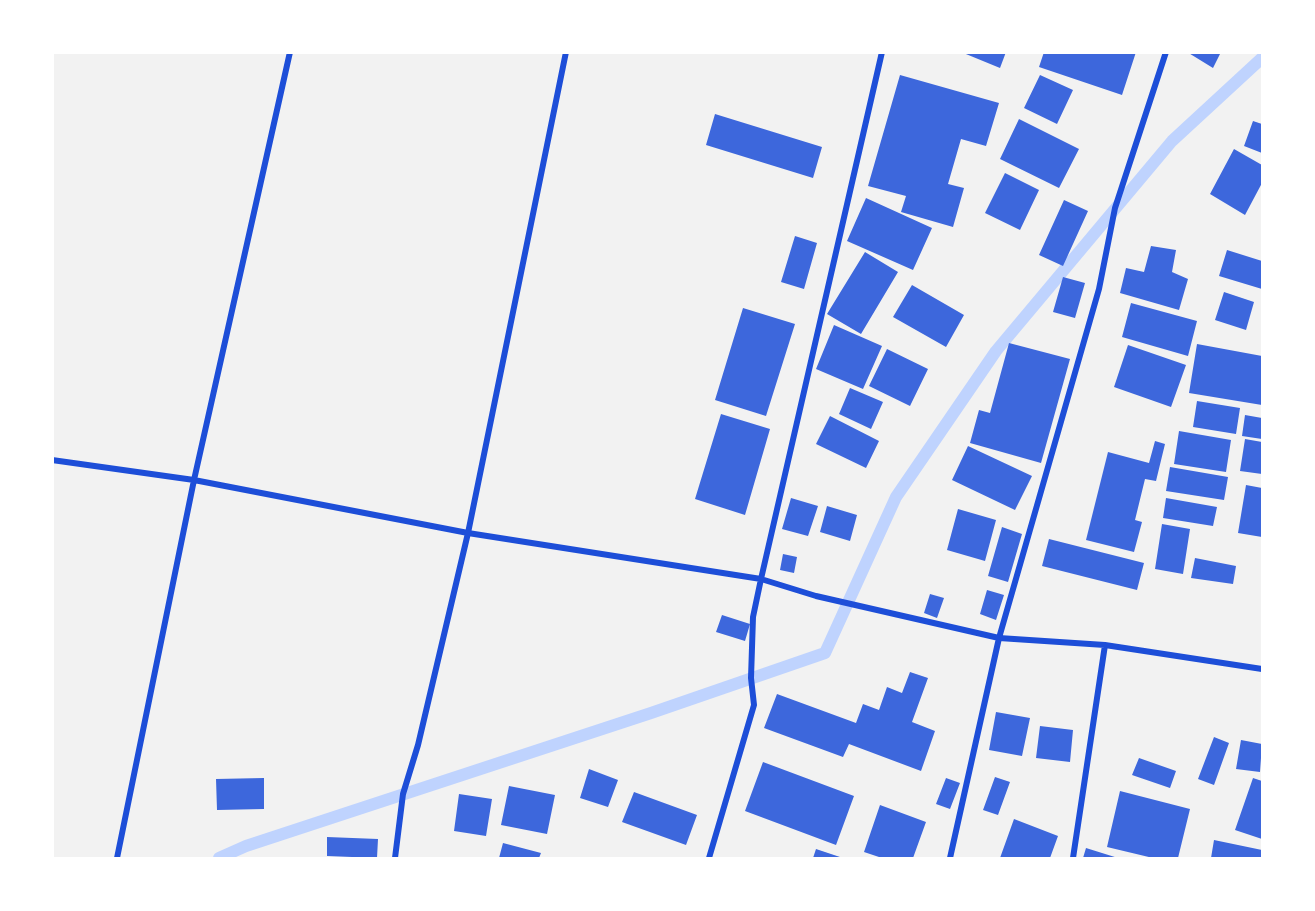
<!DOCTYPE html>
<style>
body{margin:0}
#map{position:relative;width:1315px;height:911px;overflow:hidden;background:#f2f2f2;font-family:"Roboto Serif",serif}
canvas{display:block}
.frame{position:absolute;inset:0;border:54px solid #fff;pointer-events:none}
</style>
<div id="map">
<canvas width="1315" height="911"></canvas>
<div class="frame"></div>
</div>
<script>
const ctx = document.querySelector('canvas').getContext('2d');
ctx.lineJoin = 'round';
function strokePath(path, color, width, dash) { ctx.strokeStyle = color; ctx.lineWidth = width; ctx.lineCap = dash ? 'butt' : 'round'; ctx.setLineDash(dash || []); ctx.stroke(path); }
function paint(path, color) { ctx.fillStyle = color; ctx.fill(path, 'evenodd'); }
const stream = new Path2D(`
 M219,858L246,846L651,713L825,653L896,497L996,351L1172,141L1262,58`);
const building = new Path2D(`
 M961,52H1006L1000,68Z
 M1044,52H1136L1122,95L1039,67Z
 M1187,52H1221L1213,68Z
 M900,75L999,103L986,146L961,139L948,184L964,188L953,227L901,212L906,196L868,186Z
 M1040,75L1073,90L1057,124L1024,108Z
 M715,114L822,147L813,178L706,145Z
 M1019,119L1079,149L1059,188L1000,159Z
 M1253,121L1262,124V153L1244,146Z
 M1234,149L1262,165V183L1245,215L1210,194Z
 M1005,173L1039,190L1020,230L985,213Z
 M866,198L932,228L913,270L847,241Z
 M1064,200L1088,211L1063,266L1039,255Z
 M795,236L817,243L804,289L781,282Z
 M1151,246L1176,250L1172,272L1188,279L1179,310L1120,293L1126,268L1144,272Z
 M1227,250L1262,261V289L1219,276Z
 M865,252L898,272L861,334L827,314Z
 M1063,277L1085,283L1075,318L1053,312Z
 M912,285L964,315L946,347L893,317Z
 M1224,292L1254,302L1246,330L1215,320Z
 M1131,303L1197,321L1188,356L1122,337Z
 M743,308L795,324L766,416L715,400Z
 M834,325L882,346L863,389L816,369Z
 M1009,343L1070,359L1041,463L970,443L979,410L990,413Z
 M1197,344L1262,356V405L1189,393Z
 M1128,345L1186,365L1171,407L1114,387Z
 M887,349L928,369L910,406L869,386Z
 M850,388L883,402L871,429L839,414Z
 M1197,401L1240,408L1236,434L1193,427Z
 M721,414L770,429L745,515L695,499Z
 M1245,415L1262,418V439L1242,436Z
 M830,416L879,441L866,468L816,444Z
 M1179,431L1231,440L1226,472L1174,464Z
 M1245,439L1262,442V474L1240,471Z
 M1155,441L1165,444L1156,481L1145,479L1135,520L1142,522L1134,552L1086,540L1108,452L1149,463Z
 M968,446L1032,476L1015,510L952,480Z
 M1170,467L1228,477L1224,500L1166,491Z
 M1246,485L1262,488V537L1238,533Z
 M791,498L818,506L808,536L782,529Z
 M1166,498L1217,507L1213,526L1163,518Z
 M827,506L857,515L850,541L820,532Z
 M958,509L996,520L985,561L947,550Z
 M1162,524L1190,529L1183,574L1155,569Z
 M1002,527L1022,534L1008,582L988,576Z
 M1049,539L1144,563L1137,590L1042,566Z
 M783,554L797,557L794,573L780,570Z
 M1195,558L1236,566L1233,584L1191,578Z
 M987,590L1004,595L996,620L980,614Z
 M930,594L944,598L937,618L924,613Z
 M722,615L750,624L745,641L716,632Z
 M910,672L928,678L912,722L935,731L921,771L849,744L843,757L764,728L777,694L856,723L863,704L879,710L887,687L902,693Z
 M996,712L1030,718L1022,756L989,750Z
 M1040,726L1073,730L1070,762L1036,758Z
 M1214,737L1229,743L1214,785L1198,779Z
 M1241,740L1262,744L1260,772L1236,769Z
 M1139,758L1176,771L1170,788L1132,775Z
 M763,762L854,796L836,845L745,811Z
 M589,769L618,780L608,807L580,798Z
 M995,777L1010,782L998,815L983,810Z
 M264,778V809L217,810L216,779Z
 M946,778L960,783L950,809L936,804Z
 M1253,778L1262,781V839L1235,830Z
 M509,786L555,795L547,834L501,825Z
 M1120,791L1190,809L1178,858H1153L1107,847Z
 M634,792L697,815L686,845L622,822Z
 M459,794L492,799L486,836L454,831Z
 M880,805L926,822L913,858H882L864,852Z
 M1014,819L1058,836L1050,858H1000Z
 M327,837L378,839L377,858L327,856Z
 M1214,840L1262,850V858H1211Z
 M503,843L541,853L539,858H499Z
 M1086,848L1118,858H1083Z
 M816,849L843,858H813Z`);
const minor = new Path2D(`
 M52,460L194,480L468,533L761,579L816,596L999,638L1105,645L1262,669
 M117,858L194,480L290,52
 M395,858L403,794L418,745L468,533L566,52
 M709,858L754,705L751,678L753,617L761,579L882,52
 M950,858L999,638L1099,289L1115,208L1166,52
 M1073,858L1105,645`);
strokePath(stream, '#bfd3fe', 12);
paint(building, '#3d67dc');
strokePath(minor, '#1d4ed8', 6);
</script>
